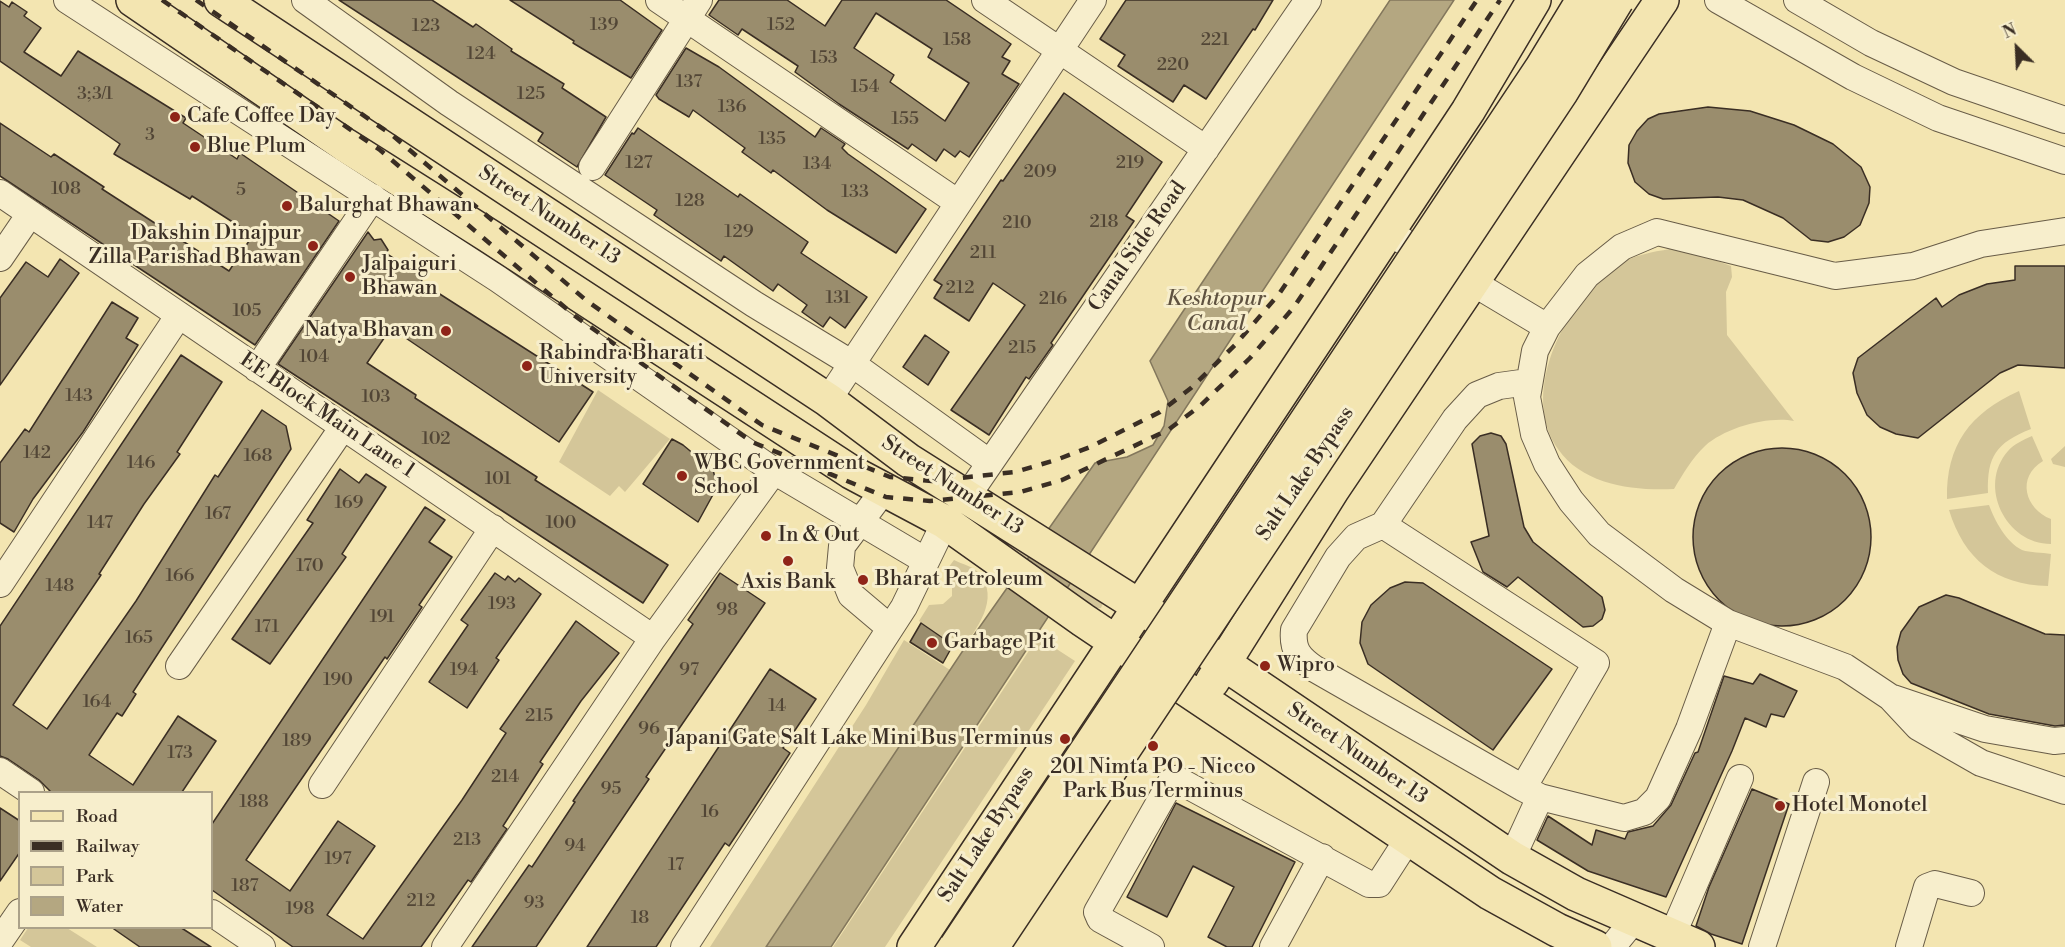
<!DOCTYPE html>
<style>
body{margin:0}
#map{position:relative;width:2065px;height:947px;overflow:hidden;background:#f3e5b1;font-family:"Libre Bodoni",serif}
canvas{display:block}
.legend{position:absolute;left:18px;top:791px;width:195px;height:138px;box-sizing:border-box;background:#f7eecc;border:2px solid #aba189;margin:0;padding:8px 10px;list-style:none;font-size:18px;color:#3a2e24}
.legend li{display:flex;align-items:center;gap:12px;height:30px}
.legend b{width:30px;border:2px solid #aba189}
.north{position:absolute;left:1987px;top:18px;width:60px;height:60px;-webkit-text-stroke:4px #f7eecc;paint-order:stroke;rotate:336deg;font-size:16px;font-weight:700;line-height:24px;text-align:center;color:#3a2e24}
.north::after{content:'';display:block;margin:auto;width:21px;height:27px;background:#3a2e24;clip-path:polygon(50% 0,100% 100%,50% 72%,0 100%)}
</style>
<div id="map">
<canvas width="2065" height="947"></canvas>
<ul class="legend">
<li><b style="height:8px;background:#f3e5b1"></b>Road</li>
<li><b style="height:8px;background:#3a2e24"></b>Railway</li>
<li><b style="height:16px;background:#d4c699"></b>Park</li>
<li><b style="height:16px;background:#b4a781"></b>Water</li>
</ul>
<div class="north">N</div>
</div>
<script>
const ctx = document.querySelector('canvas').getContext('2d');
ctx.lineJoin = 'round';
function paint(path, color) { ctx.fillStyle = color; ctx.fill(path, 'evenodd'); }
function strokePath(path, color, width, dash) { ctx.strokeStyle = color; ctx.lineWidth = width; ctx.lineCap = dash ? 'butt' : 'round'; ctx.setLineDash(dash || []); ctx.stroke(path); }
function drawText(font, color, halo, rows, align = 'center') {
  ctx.font = font + ' "Libre Bodoni",serif'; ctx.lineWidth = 6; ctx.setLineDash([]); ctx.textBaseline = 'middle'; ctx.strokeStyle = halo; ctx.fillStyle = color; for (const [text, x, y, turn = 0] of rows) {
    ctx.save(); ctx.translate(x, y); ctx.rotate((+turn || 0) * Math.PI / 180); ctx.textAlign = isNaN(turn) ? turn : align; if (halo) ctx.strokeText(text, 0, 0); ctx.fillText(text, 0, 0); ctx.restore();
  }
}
const green = new Path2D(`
 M1670,249L1701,255L1731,266L1732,277L1726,292L1727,335L1794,421C1767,416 1725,428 1705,446C1692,458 1683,474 1674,489C1633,491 1583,485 1558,449C1527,405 1550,341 1579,304C1591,290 1602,275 1618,265C1634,255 1652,252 1670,249Z
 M598,390L670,439L625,492L619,486L610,496L559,462Z
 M2019,391L2031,429C1996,443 1987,456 1988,493L1947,499C1946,445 1970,413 2019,391Z
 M2032,436L2043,461C2016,477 2025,509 2051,519V544C2006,544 1977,486 2008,451C2014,444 2023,440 2032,436Z
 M2065,446V467L2053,464L2051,459Z
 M1989,505C1995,521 2006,542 2022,550C2030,553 2042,552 2051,554L2048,586C1996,585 1964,559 1949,510Z
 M1003,535L1100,599L1103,603L1101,608H1096L998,543V537Z
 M954,560C962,564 974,567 979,573C1001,599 976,629 962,650L919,621L929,605L943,604L952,596V586L945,572Z
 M1038,637L1075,661L885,947H833Z
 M904,640L950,670L766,947H710L866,705Z
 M28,928H67L97,947H31L20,940Z`);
const water = new Path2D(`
 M1390,0H1454L831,947H766L962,652L1095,463L1127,457L1153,445L1164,426L1168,401L1150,361Z`);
const building = new Path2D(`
 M339,0H432L473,27L476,24L512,49L511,51L564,84L562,88L606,117L577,167L538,141L543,133Z
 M510,0H620L662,30L631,78L573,43L574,41Z
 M719,0H787L825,26L842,0H946L1011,44L1002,57L1010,61L1002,74L1019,84L969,157L960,151L955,157L944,149L936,161L912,144L908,149L839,104L795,72L798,66L742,29L738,35L709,15ZM876,13L932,49L928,57L969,83L945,121L890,82L894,75L854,48Z
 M1126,0H1273L1255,30L1253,29L1206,99L1184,85L1173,102L1118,66L1125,55L1100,39Z
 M0,1L9,7L12,2L27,12L24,16L41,28L24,52L61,76L78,51L186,118L183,123L237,159L240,153L339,221L255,345L0,176V123L51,157L54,154L104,187L102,189L229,271L253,235L192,196L190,199L114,154L120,144L0,61Z
 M686,48L719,67L815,137L821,128L845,144L842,148L848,154L926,209L896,253L827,210L773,170L771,173L742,152L745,148L693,110L689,117L659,99L656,95Z
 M1064,93L1162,162L1126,216L1134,221L1051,343L1053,345L1029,379L1026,377L989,435L951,410L1025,305L993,283L969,321L934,298L942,285L934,280L1001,180L1003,181Z
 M1708,107L1750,111L1794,125L1833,144L1861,167L1870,187L1869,203L1860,225L1844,237L1828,242L1811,240L1783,218L1743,200L1718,197L1663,199L1649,194L1635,182L1628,163L1629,145L1637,131L1648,119L1659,114Z
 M638,128L738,197L740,194L808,242L801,253L867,297L845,328L830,317L823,327L802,312L807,305L778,284L773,291L724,256L721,261L654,215L657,210L605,175L632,133L634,134Z
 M368,232L374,240L381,239L388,250L386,253L423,278L421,282L593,392L559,442L391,328L367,363L416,395L415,398L537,477L535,480L668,565L643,603L278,364Z
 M60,259L79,273L0,385V298L26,262L48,277Z
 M2015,266H2065V368L2018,365L2000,373L1918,438L1896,434L1880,427L1867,415L1857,393L1853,373L1858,358L1936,298L1942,307L1959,295L1987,284L2015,280Z
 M112,302L138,318L126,338L138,345L83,432L33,499L14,532L0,523V463L25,429L29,432Z
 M925,335L949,352L928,385L903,367Z
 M181,355L222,382L177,452L180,454L144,504L99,574L101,575L13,705L47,729L136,601L215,475L218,477L262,410L286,426L291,449L133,692L136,694L122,716L117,713L89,755L133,785L178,716L216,741L182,792H51L39,780L8,759L0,756V626Z
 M1491,433L1501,436L1506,444L1524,527L1533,542L1602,597L1605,610L1602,619L1593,626L1583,627L1518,577L1507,587L1483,572L1471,542L1489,536L1472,444L1480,436Z
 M672,439L683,445L713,470L716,481L715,491L698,522L643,484Z
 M1693 537a89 89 0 1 1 178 0a89 89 0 1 1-178 0Z
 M340,469L359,483L366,474L386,487L342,554L346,557L270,664L232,639L313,523L307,520Z
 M425,507L445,520L429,542L452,557L419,605L422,607L387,659L385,657L246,860L290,891L338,821L375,846L327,915L363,939L462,800L506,733L500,729L576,621L619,653L581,701L540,762L543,764L503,826L507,829L471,882L468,880L421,947H293L212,890V824Z
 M495,573L505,580L508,576L515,582L519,578L541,594L496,658L499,660L467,708L429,682L468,625L461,620Z
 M720,573L765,603L646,777L649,779L536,947H472L529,865L532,867L575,802L573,801L693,624L688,620Z
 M1405,582L1423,583L1552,669L1493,750L1368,664L1360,643L1362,622L1371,605L1390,588Z
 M1946,595L1959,598L2045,634L2065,635V725L2055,726L1989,714L1911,683L1903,674L1898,660L1897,647L1901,632L1919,607Z
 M921,623L953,645L943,663L910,642Z
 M770,669L816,699L783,748L790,753L747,819L729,846L725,843L656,947H587Z
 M1760,674L1797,691L1784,717L1771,714L1766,727L1745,718L1732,751L1666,897L1588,871L1537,840L1548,816L1592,845L1596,830L1625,839L1628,832L1653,826L1671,805L1695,753L1698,752L1724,676L1753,684Z
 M1752,789L1789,804L1742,944L1711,934L1696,926L1709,887Z
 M1176,803L1295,862L1252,947H1227L1208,937L1234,887L1193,866L1167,917L1127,897Z
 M0,808L20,821V852L0,881Z
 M111,927H180L211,947H140Z`);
const minor = new Path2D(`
 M67,0L498,279L774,471L926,561
 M305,0L449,103L754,304L851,363L990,463
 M659,0L957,202
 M985,0L1206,149
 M1718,0L1853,77L1938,118L2065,161
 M1797,0L1871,43L1954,82L2065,120
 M592,167L699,0
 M0,193L653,638
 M2065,231L1981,244L1913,266L1835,276L1657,232L1622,247L1587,275L1547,327L1535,351L1527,397L1534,434L1547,464L1571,501L1599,534L1674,590L1728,623L1845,667L1890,697L1918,727L1981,763L2065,791
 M1388,232L1547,327
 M0,258L30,214
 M257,369L373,197
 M828,400L1093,0
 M884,490L842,546L840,568L851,595L890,628
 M968,495L1308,0
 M1383,525L1596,663L1523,788L1540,797
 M0,584L179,315
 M179,666L343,427
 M1893,698L1985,729L2054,741L2065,740
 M0,771L31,792
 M322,785L493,528
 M1523,788L1315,669C1299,658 1292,650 1294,630L1338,557L1356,537L1383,525L1455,419L1477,395L1499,386L1528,382
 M1512,858L1540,797L1624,818L1644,812L1658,798L1689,729L1728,623
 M212,913L262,947
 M1672,936L1740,778
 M0,941L20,912
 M445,947L653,638L774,471
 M684,947L904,607L945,522
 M1151,947L1100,919L1097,912L1171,782L1176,779L1369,884H1379L1408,839
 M1273,947L1322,857
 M1612,947L1634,920
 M1762,947L1816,782
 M1909,947L1927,887L1935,884L1971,893`);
const major = new Path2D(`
 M133,0L345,145L489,236L851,472L945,522L1083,620L1490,893L1557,930L1595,947
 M221,0L828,400L908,460L1139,606L1512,858L1576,894L1698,947
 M1212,682L1333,489L1662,0
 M914,947L1468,111L1534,0`);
const rail = new Path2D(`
 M162,0L380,150L575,316L752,442L886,497L930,501L1020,492L1062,480L1168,430L1200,406L1250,358L1294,307L1500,0
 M196,0L392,135L587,301L762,425L890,477L932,481L1015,472L1056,460L1090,447L1160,412L1191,388L1235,345L1279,294L1477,0`);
const majorBridge = new Path2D(`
 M956,947L1541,69L1583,0
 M992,947L1562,91L1617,0`);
const markers = [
 [175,117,6,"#8f2418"],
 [195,147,6,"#8f2418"],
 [287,206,6,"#8f2418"],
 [313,246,6,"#8f2418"],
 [350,277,6,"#8f2418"],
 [446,331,6,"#8f2418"],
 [527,366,6,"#8f2418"],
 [682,476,6,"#8f2418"],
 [766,536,6,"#8f2418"],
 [788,561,6,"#8f2418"],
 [863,580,6,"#8f2418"],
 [932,643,6,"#8f2418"],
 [1265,666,6,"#8f2418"],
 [1065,739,6,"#8f2418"],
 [1153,746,6,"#8f2418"],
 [1780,806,6,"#8f2418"]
];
const numberNames = [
 ["139",604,26],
 ["152",781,26],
 ["123",426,27],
 ["158",957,41],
 ["221",1215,41],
 ["124",481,55],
 ["153",824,59],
 ["220",1173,66],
 ["137",689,83],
 ["154",865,88],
 ["3;3/1",95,95],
 ["125",531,95],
 ["136",732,108],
 ["155",905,120],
 ["3",150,136],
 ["135",772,140],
 ["127",639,164],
 ["219",1130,164],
 ["134",817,165],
 ["209",1040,173],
 ["108",66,190],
 ["5",241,191],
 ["133",855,193],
 ["128",690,202],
 ["218",1104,223],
 ["210",1017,224],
 ["129",739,233],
 ["211",983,254],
 ["212",960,289],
 ["131",838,299],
 ["216",1053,300],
 ["105",247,312],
 ["215",1022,349],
 ["104",314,358],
 ["143",79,397],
 ["103",376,398],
 ["102",436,440],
 ["142",37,454],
 ["168",258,457],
 ["146",141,464],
 ["101",498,480],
 ["169",349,504],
 ["167",218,515],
 ["147",100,524],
 ["100",561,524],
 ["170",310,567],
 ["166",180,577],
 ["148",60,587],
 ["193",502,605],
 ["98",727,611],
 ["191",382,618],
 ["171",267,628],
 ["165",139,639],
 ["194",464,671],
 ["97",689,671],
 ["190",338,681],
 ["164",97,703],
 ["14",777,707],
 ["215",539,717],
 ["96",649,730],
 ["189",297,742],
 ["173",180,754],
 ["214",505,778],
 ["95",611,790],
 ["188",254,803],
 ["16",710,813],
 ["213",467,841],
 ["94",575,847],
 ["197",338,860],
 ["17",676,866],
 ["187",245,887],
 ["212",421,902],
 ["93",534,904],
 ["198",300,910],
 ["18",640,919]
];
const poiNames = [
 ["Cafe Coffee Day",187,117],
 ["Blue Plum",207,147],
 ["Balurghat Bhawan",299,206],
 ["Dakshin Dinajpur",301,234,"right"],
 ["Zilla Parishad Bhawan",301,258,"right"],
 ["Jalpaiguri",362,265],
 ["Bhawan",362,289],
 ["Natya Bhavan",434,331,"right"],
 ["Rabindra Bharati",539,354],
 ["University",539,378],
 ["WBC Government",694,464],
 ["School",694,488],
 ["In & Out",778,536],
 ["Bharat Petroleum",875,580],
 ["Axis Bank",788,583,"center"],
 ["Garbage Pit",944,643],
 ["Wipro",1277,666],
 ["Japani Gate Salt Lake Mini Bus Terminus",1053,739,"right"],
 ["201 Nimta PO - Nicco",1153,768,"center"],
 ["Park Bus Terminus",1153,792,"center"],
 ["Hotel Monotel",1792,806]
];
const streetNames = [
 ["Street Number 13",549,216,33],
 ["Canal Side Road",1138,247,-55],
 ["EE Block Main Lane 1",327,416,34],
 ["Salt Lake Bypass",1306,474,-56],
 ["Street Number 13",952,486,33],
 ["Street Number 13",1357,754,34],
 ["Salt Lake Bypass",987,835,-57]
];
const waterNames = [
 ["Keshtopur",1216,300],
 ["Canal",1216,325]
];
paint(green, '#d4c699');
paint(water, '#b4a781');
strokePath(water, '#83775c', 1.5);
paint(building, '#9a8d6d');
strokePath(building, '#3a2e24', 1.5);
strokePath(minor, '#685c47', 28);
strokePath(major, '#3a2e24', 36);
strokePath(minor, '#f7eecc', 26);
strokePath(major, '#f3e5b1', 33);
strokePath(rail, '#3a2e24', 4.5, [10, 10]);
strokePath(majorBridge, '#3a2e24', 36, []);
strokePath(majorBridge, '#f3e5b1', 33);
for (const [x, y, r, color] of markers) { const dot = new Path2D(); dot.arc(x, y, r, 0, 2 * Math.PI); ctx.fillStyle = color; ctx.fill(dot); strokePath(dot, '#f7eecc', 2); }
drawText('18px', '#524636', null, numberNames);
drawText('21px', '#3a2e24', '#f7eecc', poiNames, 'left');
drawText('21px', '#3a2e24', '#f7eecc', streetNames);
drawText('italic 22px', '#5f5240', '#f7eecc', waterNames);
</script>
